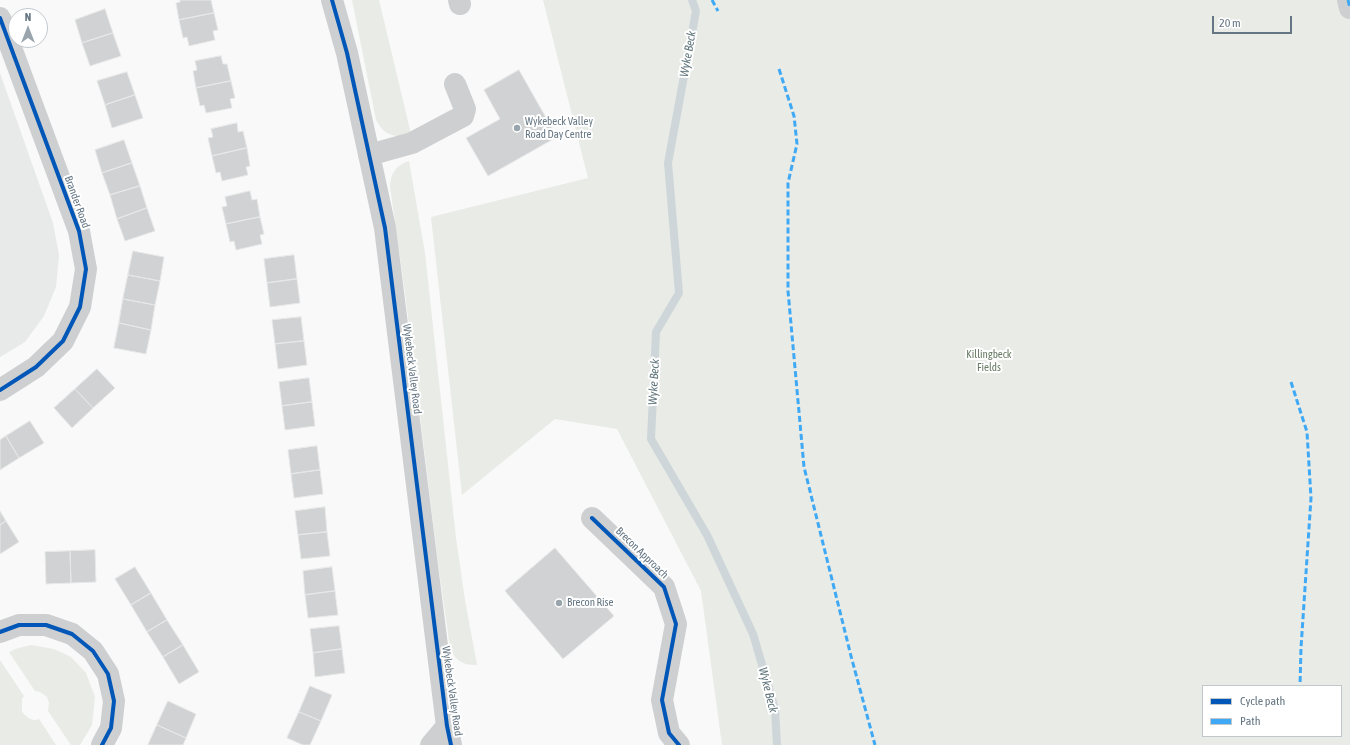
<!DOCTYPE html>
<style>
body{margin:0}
#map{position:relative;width:1350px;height:745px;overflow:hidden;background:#f9f9f9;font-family:"Asap Condensed",sans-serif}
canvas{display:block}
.legend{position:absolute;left:1202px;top:685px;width:140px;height:52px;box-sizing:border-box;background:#fff;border:1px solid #c1c8cd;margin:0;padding:5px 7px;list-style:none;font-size:12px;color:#657683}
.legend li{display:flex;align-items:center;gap:8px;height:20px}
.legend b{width:20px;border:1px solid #c1c8cd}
.north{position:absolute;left:8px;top:8px;width:40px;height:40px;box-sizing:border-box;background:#fff;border:1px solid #c1c8cd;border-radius:50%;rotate:0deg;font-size:11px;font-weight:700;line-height:16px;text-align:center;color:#657683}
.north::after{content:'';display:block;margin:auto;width:14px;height:18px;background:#99a4ac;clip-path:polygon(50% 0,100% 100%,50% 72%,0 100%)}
.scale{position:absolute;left:1212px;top:16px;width:80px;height:18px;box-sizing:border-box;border:2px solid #657683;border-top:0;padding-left:5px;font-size:12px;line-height:14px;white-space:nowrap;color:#657683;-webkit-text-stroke:3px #fff;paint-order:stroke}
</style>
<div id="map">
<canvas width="1350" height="745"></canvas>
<ul class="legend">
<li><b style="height:5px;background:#0057b8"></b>Cycle path</li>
<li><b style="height:5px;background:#3fa9f5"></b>Path</li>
</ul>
<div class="north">N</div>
<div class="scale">20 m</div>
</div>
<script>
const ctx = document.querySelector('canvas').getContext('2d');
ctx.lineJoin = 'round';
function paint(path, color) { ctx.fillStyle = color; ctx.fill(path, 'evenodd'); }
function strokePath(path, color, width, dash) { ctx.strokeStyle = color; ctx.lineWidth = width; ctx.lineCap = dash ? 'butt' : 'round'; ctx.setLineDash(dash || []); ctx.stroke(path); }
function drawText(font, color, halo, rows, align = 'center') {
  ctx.font = font + ' "Asap Condensed",sans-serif'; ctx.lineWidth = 4; ctx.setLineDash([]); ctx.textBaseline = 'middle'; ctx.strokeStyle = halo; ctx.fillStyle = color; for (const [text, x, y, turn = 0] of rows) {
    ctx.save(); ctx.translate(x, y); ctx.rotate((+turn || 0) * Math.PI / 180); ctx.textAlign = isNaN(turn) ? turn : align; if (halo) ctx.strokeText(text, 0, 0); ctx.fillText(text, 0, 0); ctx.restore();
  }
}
const built = new Path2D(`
 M0,73L53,223L59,255L56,287L44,316L25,342L0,357Z`);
const green = new Path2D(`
 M352,0H379L411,134C394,139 384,135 376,120Z
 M543,0H1350V745H722L701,591L617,429L555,419L462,495L431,217L588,178ZM1203,686H1341V736H1203Z
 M409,161L425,253L456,538L465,600L477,665C462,665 456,661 450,648L438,563L405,293L390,187C390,174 396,165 409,161Z
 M31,645L54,649L71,657L86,673L95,697L92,725L80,745H71L48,711L49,703L47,697L40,692L35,691L9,652L15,649Z
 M0,660L24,696L22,699V712C27,717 32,722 39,719L56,745H0Z`);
const stream = new Path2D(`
 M692,0L696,11L668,163L679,293L656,332L651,439L707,535L753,634L775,709L777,745`);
const building = new Path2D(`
 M180,0H211L214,13L179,20L176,3L180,2Z
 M105,9L113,33L82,43L75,20Z
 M214,13L218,30L213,31L215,40L189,46L187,37L183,38L179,20Z
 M113,33L121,56L90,66L82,43Z
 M221,56L223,64H227L231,81L196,88L193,71L197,70L195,61Z
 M519,70L557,137L488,176L466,138L500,119L484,90Z
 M127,72L135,95L105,105L97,81Z
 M231,81L235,98L230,99L232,108L206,113L204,105L200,106L196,88Z
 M135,95L143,118L112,128L105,105Z
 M237,123L238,132L243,131L247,148L212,156L208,138L213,137L211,129Z
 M124,140L132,163L102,173L95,150Z
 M247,148L250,166L246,167L248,175L222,181L220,172L216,173L212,156Z
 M132,163L140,186L110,195L102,173Z
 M140,186L147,208L117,219L110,195Z
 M250,191L252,200L257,199L260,217L226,224L222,207L227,206L225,197Z
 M147,208L155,231L125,241L117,219Z
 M260,217L264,234L260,235L262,244L236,250L234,241L230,242L226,224Z
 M133,251L164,257L160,281L128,275Z
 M294,255L297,279L267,283L264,259Z
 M128,275L160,281L155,305L123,299Z
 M297,279L300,303L270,307L267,283Z
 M123,299L155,305L151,330L119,323Z
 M301,317L304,341L275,344L272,320Z
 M119,323L151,330L146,354L114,348Z
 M304,341L307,365L278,369L275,344Z
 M97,369L115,388L93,408L75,389Z
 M309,378L312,402L282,406L279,382Z
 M75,389L93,408L72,428L54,408Z
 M312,402L315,426L285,430L282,406Z
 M30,421L44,443L19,458L6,436Z
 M6,436L19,458L0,470V440Z
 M317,446L320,470L291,474L288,450Z
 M320,470L323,494L294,498L291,474Z
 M325,507L327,532L298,535L295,511Z
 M0,511L6,521L0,525Z
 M6,521L19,542L0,554V525Z
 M327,532L330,556L301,559L298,535Z
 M555,548L614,616L563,659L505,591Z
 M95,550L96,582L71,583L70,551Z
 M70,551L71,583L46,584L45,552Z
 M135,567L151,593L131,605L115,579Z
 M332,567L335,591L305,595L303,571Z
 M335,591L338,615L308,618L305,595Z
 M151,593L167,620L147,632L131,605Z
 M167,620L183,645L163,657L147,632Z
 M339,626L342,649L313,653L310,629Z
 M183,645L199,672L179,684L163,657Z
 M342,649L345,673L315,677L313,653Z
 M310,686L332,695L321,721L299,712Z
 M168,701L196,714L186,738L157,725Z
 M299,712L321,721L310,745H303L287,738Z
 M157,725L186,738L183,745H148Z`);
const minor = new Path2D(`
 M332,0L347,53L385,228L447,726L451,745
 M459,0L460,4
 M1348,0L1350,8
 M0,18L79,231L86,269L80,307L63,341L36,367L0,390
 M369,155L412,143L463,116L465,109L455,84
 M592,518L664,587L676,624L662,700L669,733L679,745
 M0,632L19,625H46L72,634L93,651L108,674L114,701L111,728L102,745
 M431,745L447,726`);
const quiet = new Path2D(`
 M712,0L718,11
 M1348,0L1350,8
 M779,69L794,116L797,144L788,183V291L804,467L851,656L875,745
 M1291,382L1307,432L1311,498L1301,648L1300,686`);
const cycleway = new Path2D(`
 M332,0L347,53L385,228L447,726L451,745
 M0,18L79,231L86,269L80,307L63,341L36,367L0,390
 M592,518L664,587L676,624L662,700L669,733L679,745
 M0,632L19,625H46L72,634L93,651L108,674L114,701L111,728L102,745`);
const markers = [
 [517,128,4,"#99a4ac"],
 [559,603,4,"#99a4ac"]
];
const poiNames = [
 ["Wykebeck Valley",525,122],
 ["Road Day Centre",525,135],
 ["Brecon Rise",567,603]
];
const streetNames = [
 ["Brander Road",77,202,70],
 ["Wykebeck Valley Road",412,369,83],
 ["Brecon Approach",642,553,44],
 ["Wykebeck Valley Road",452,691,82]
];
const parkNames = [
 ["Killingbeck",989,355],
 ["Fields",989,368]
];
const waterNames = [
 ["Wyke Beck",688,54,-80],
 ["Wyke Beck",654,382,-87],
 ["Wyke Beck",768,690,76]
];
paint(built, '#e8e9e9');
paint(green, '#e8ebe6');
strokePath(stream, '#ced6d9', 8);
paint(building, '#d0d2d3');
strokePath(building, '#e8e8e8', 1);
strokePath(minor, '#cecfd0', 22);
strokePath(quiet, '#3fa9f5', 3, [6, 3]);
strokePath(cycleway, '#0057b8', 4);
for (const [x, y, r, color] of markers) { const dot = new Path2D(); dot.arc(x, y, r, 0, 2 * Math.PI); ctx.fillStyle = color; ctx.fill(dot); strokePath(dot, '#fff', 1.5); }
drawText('11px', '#657683', '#fff', poiNames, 'left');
drawText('11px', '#657683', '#fff', streetNames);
drawText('11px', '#687a64', '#fff', parkNames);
drawText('italic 12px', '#60757c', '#fff', waterNames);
</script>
